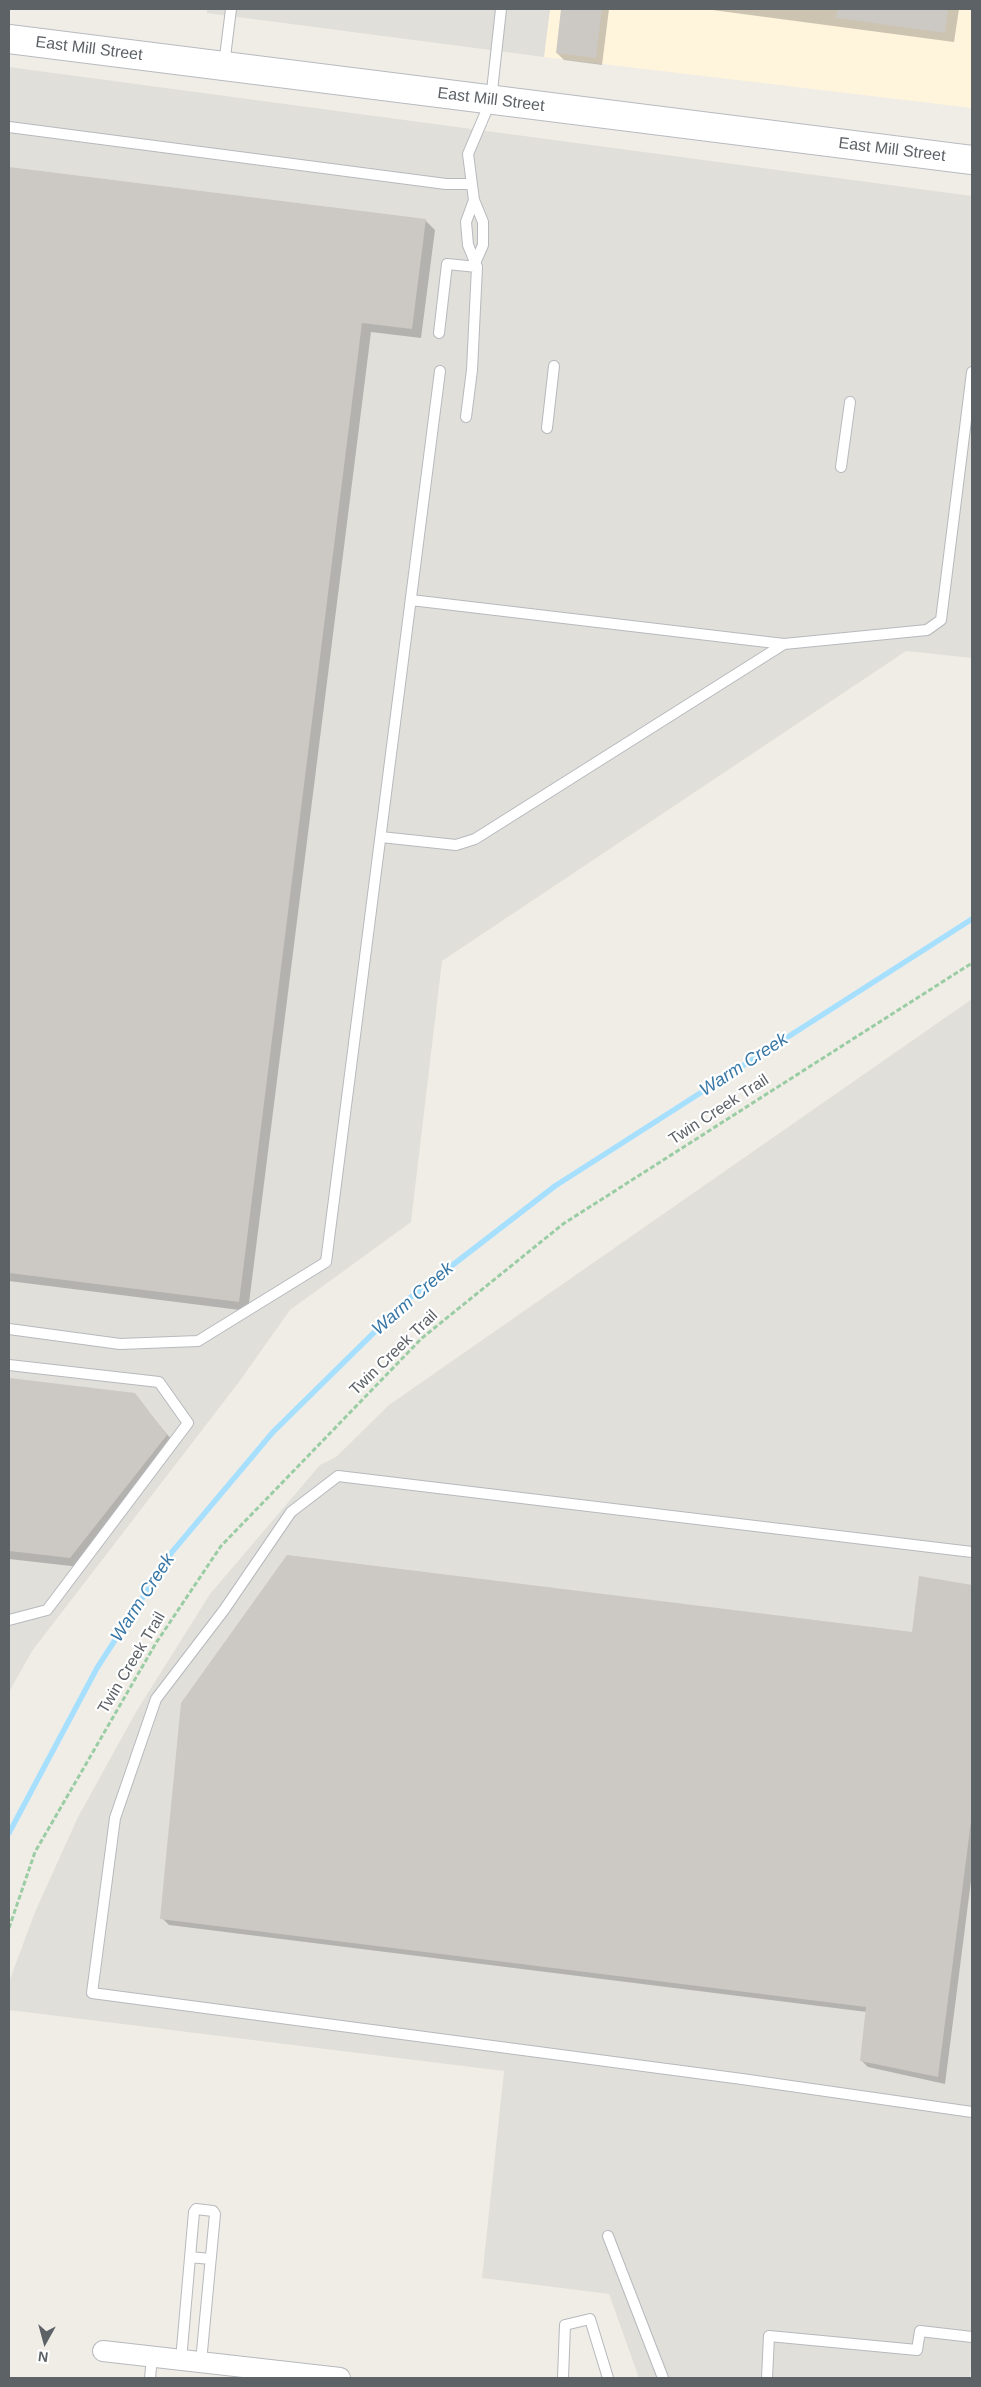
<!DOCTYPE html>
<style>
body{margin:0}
#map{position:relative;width:981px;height:2387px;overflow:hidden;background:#f0ede6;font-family:Helvetica,sans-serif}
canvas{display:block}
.frame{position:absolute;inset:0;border:10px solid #5d6267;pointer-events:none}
.north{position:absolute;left:20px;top:2317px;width:50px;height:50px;-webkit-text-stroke:4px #fff;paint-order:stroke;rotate:187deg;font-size:14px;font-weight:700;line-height:20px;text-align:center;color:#5d6267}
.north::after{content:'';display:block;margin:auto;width:18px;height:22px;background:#5d6267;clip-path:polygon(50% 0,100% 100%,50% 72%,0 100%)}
</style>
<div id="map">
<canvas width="981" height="2387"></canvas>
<div class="frame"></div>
<div class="north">N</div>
</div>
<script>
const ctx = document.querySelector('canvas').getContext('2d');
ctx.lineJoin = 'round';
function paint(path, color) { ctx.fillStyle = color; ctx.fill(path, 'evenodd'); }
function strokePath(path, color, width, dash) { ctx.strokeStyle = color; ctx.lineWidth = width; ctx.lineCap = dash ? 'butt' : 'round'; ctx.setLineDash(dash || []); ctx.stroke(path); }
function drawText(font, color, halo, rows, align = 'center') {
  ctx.font = font + ' Helvetica,sans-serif'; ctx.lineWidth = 4.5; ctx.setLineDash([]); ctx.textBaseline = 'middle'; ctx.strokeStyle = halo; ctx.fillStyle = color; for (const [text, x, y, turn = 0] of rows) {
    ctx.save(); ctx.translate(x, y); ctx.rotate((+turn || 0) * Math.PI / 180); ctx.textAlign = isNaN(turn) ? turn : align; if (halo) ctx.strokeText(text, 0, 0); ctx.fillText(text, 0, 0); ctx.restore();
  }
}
const commercial = new Path2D(`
 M550,9H972V108L544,57Z`);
const industrial = new Path2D(`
 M207,9H550L544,57L207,13Z
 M9,67L972,196V658L906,651L442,961L411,1222L290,1310L239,1382L32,1651L9,1692Z
 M972,999V2355L970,2378H639L609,2294L482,2278L504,2071L9,2010V1982L35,1912L78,1817L136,1712L210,1594L320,1465L336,1457L389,1405Z`);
const shadow = new Path2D(`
 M562,9H609L602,65L564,60L557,53Z
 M705,9H959L954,42Z
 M9,168L425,220L435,230L421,338L371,332L248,1311L9,1281Z
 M9,1379L134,1395L176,1445L80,1567L9,1559Z
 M920,1577L972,1586V1873L945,2084L868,2067L861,2060L867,2012L169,1925L162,1918L914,1633Z`);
const stream = new Path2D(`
 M9,1833L97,1668L172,1552L273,1432L406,1301L555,1186L972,919`);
const building = new Path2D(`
 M561,9H602L596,58L556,53Z
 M837,9H948L945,33L836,18Z
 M9,167L426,219L412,329L362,323L239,1302L9,1273Z
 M9,1378L135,1393L167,1435L70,1558L9,1551Z
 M287,1555L912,1632L919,1576L972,1585V1814L938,2077L860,2061L866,2007L160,1919L181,1703Z`);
const path = new Path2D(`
 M9,1928L35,1852L156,1643L221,1546L422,1338L563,1224L972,963`);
const lane = new Path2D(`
 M224,65L231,9
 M9,127L446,184H472
 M476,261L483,245V222L474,200L468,154L491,100L501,9
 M439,333L447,264L477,267
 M466,417L472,370L477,267L468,245L466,222L474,200
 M547,428L554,366
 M841,467L850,402
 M411,600L784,644
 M381,837L456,845L475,839L784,644L927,630L941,620L972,372
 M9,1329L120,1344L198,1341L326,1262L440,371
 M9,1365L159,1382L188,1423L47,1610L9,1620
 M972,1552L338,1476L291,1512L224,1610L156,1699L115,1818L92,1993L742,2079L972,2112
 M608,2236L663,2378
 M190,2257L210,2259
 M181,2360L194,2212L196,2209L213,2211L215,2214L201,2362
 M150,2378L152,2357
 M563,2378L565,2325L590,2319L608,2378
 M767,2378L769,2336L917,2350L920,2331L972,2337`);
const street = new Path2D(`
 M103,2351L340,2378`);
const secondary = new Path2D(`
 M9,39L972,160`);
const streetNames = [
 ["East Mill Street",89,49,7],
 ["East Mill Street",491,100,7],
 ["East Mill Street",892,150,7],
 ["Twin Creek Trail",719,1110,-33],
 ["Twin Creek Trail",394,1353,-44],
 ["Twin Creek Trail",132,1663,-59]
];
const waterNames = [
 ["Warm Creek",744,1065,-33],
 ["Warm Creek",413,1299,-41],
 ["Warm Creek",143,1598,-57]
];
paint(commercial, '#fff4dc');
paint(industrial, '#e1dfda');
paint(shadow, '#0003');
strokePath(stream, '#a7e0ff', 5.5);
paint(building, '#ccc8c3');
strokePath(lane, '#b6b9bd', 12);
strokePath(street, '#b6b9bd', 22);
strokePath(secondary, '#b7bbc0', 30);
strokePath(path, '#9bcda5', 3, [5, 2.5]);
strokePath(lane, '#fff', 10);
strokePath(street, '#fff', 20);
strokePath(secondary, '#fff', 28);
drawText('16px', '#5d6267', '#fff', streetNames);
drawText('italic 18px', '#3877a5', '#fff', waterNames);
</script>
